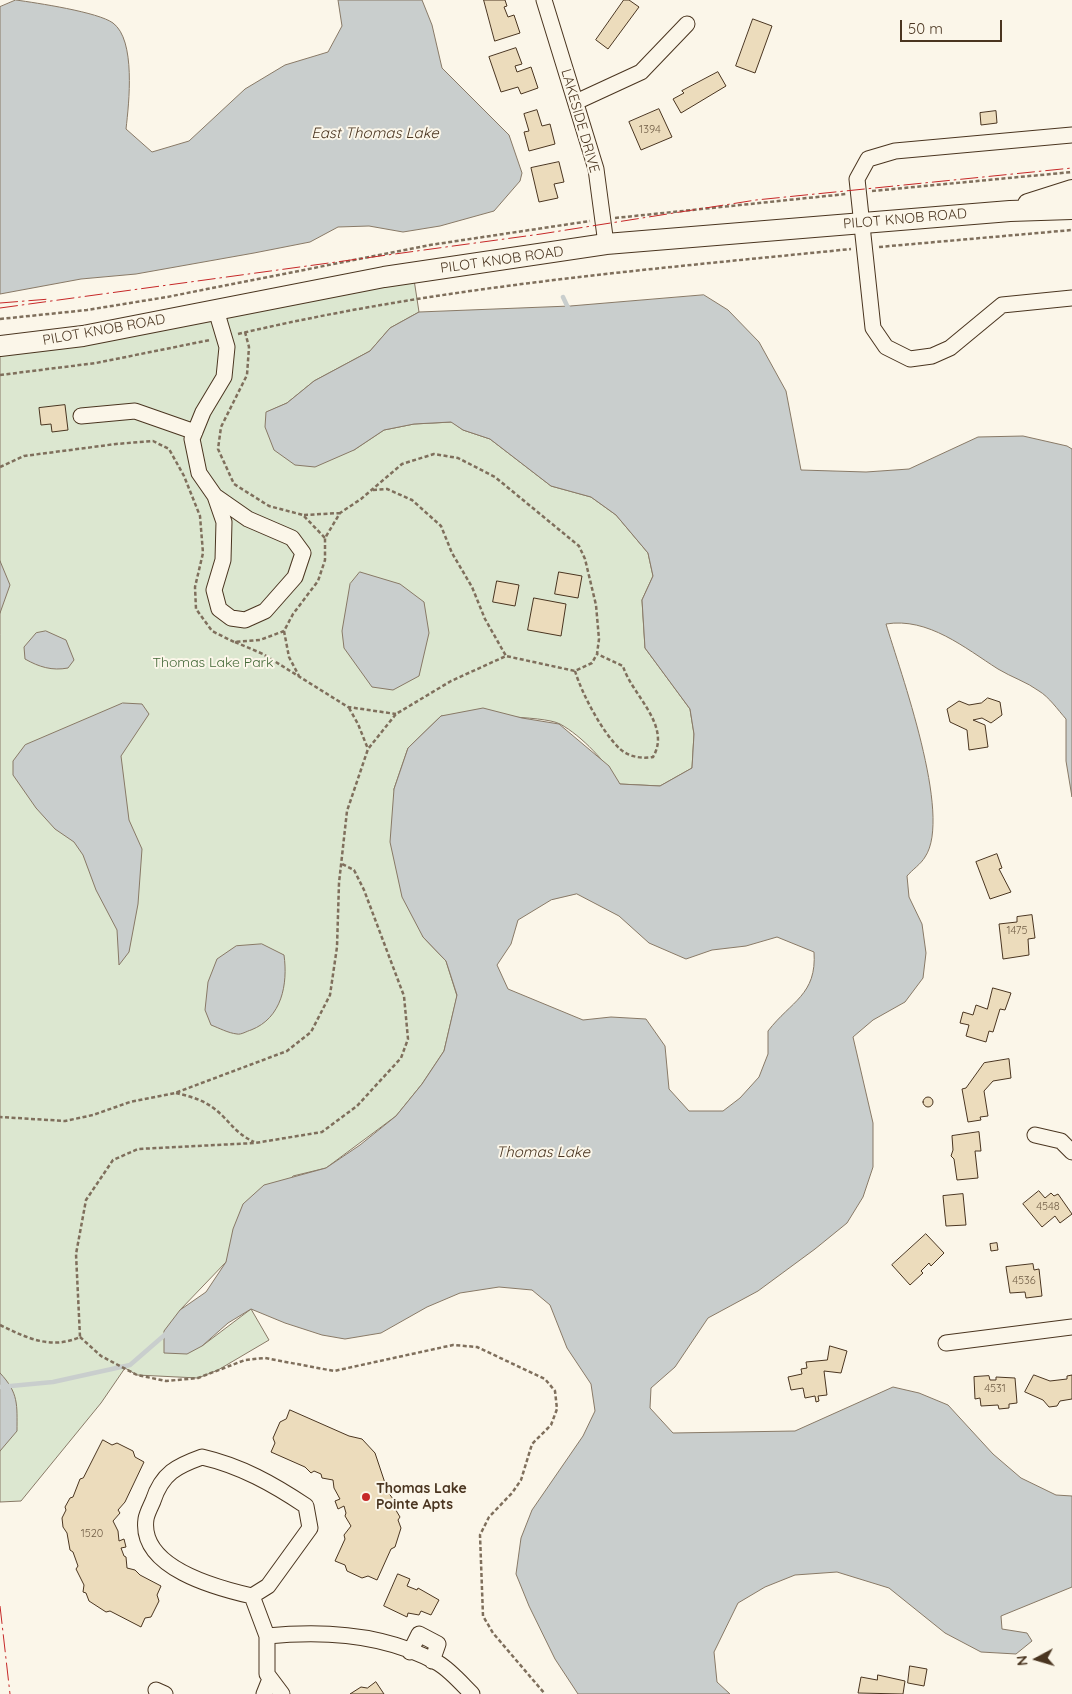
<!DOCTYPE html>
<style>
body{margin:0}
#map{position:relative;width:1072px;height:1694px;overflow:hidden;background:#fbf6e9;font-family:Quicksand,sans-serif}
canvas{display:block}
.north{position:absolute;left:1012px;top:1634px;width:50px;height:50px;-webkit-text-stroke:4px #fbf6e9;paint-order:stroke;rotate:264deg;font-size:14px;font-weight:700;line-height:20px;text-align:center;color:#4a3520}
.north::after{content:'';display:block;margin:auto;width:18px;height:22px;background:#4a3520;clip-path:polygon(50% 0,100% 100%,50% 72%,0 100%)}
.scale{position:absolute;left:900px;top:20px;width:102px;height:22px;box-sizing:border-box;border:2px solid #4a3520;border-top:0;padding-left:6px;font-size:15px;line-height:18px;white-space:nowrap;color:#4a3520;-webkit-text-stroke:4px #fbf6e9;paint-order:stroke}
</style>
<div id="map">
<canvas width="1072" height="1694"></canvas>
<div class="north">N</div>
<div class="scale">50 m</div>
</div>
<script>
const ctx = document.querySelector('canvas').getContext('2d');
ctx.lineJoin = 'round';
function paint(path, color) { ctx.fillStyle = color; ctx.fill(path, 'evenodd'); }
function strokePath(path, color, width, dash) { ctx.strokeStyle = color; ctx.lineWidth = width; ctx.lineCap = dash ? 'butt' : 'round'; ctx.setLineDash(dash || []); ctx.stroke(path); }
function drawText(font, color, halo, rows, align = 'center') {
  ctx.font = font + ' Quicksand,sans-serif'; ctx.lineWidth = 4; ctx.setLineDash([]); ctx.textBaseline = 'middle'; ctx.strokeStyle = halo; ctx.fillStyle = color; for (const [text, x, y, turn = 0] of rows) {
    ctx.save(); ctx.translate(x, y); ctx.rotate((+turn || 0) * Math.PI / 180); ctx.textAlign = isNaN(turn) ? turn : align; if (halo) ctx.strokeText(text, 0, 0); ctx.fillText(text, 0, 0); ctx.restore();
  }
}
const green = new Path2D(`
 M413,273L419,312L390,328L370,351L314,381L287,403L267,412L354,450L384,430L414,424L452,422L463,430L490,439L551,486L591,497L616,515L648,553L653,576L642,600L645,648L690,709L694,734L692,768L660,786L619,784C607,763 582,736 560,724C543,715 464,716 441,716L408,748L394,789L423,937L446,961L457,996L444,1051L422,1084L396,1116L326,1168L293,1176L226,1262L180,1310L202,1346L251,1309L269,1340L218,1370L198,1378L137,1375L125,1368L101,1403L21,1501L0,1502V346Z`);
const water = new Path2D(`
 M16,0C37,3 98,12 113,23C136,40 129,103 126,129L152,152L189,141L245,89L285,65L328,52L342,26L338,0H422L432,25L442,68L509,135L522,173L520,181L494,211L440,226L403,232L369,226L338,227L310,242L254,253L136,274L81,279L0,294V7Z
 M704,295L728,310L759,342L786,391L801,470L866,472L909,469L978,437L1023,436L1067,446L1072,449V797L1066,761V719C1058,710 1049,697 1039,691C1027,682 1011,677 998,669C965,648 928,617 886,624C900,671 953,816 925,857C921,864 912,870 907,876L909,897L922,924L926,953L923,978L905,1002L873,1020L853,1037L873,1123V1167L863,1197L847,1223L815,1249L758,1291L708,1318L675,1367L651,1388L650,1408L673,1433L795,1431L893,1387L919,1393L948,1405L993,1454L1021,1478L1056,1495L1072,1496V1587L1001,1616L1002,1629L1027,1633L1032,1641L1016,1654L981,1652L945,1633L889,1588L837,1572L795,1575L765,1587L738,1603L714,1652L717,1682L730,1694H578L555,1659L529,1606L516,1574L521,1538L532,1510L583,1436L595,1411L591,1384L567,1348L550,1305L532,1290L499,1287L460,1293L427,1307L381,1333L345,1339L322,1335L285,1323L251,1309L228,1323L202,1346L187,1354L164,1353V1331L180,1310L206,1292L226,1262L233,1229L243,1204L264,1185L326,1168L360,1145L396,1116L422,1084L444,1051L457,995L446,961L423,937L402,897L390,842L394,789L408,748L441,716L483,708L522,718L559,724L609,766L620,784L660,786L692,768L694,734L690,709L645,648L642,600L653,576L648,553L616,515L591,497L551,486L490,439L463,430L451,422L414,424L384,430L354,450L315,467L295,465L274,450L265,427L266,412L287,403L314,381L370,351L390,328L419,312L570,306ZM577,894L619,916L649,943L686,959L712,950L746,946L777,937L814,952C817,995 791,1001 768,1031V1054L759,1077L740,1098L723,1111H689L669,1089L665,1046L646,1019L611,1017L583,1020L508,989L497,965L511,944L518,920L551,900Z
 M0,561L10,585L0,613Z
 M360,572L400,584L424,602L429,633L419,676L393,690L372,687L344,648L342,631L350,584Z
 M46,631L66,640L74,660L68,668C52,671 39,667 25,659L24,647L36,633Z
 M123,703L142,704L149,714L121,756L129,820L142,849L138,904L129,952L119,965L117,930L96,890L83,855L74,842L55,829L36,808L13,775V761L25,745Z
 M262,944L284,955C288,984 282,1018 251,1030C247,1031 241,1035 237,1034C228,1033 219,1028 211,1025L205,1010L208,982L217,959L236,946Z
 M0,1373C19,1393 17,1405 17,1431L0,1451Z`);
const stream = new Path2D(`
 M563,297L570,312
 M0,1387L53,1382L130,1365L168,1332`);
const building = new Path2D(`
 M484,0H505L507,6L504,7L508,17L514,15L520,33L495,41Z
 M624,0H629L639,7L608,49L596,40Z
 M753,19L772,26L755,73L736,66Z
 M516,48L522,64L515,66L517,72L531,67L538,88L521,94L518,87L501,92L489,57Z
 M718,72L726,86L681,113L673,99L684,93L682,91Z
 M659,109L672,137L641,150L629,122Z
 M537,110L542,126L550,124L555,144L529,151L524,132L529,131L524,114Z
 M996,111L997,123L981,125L980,113Z
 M559,162L564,182L554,184L558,198L539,202L531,168Z
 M65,405L68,430L52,432L51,424L41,425L39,408Z
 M559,572L582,576L578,598L555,594Z
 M497,581L519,585L515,606L493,602Z
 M534,598L566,604L561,636L528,630Z
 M988,698L1000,702L1002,715L991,723L982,718L973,720L985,725L988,747L969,750L967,730L950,722L947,709L959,701L969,705L981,703Z
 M997,854L1002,868L999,869L1011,892L990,899L976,862Z
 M1032,915L1035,938L1028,939L1029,955L1003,959L999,924L1017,922V917Z
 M993,988L1011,993L1005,1010L1000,1009L993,1032L989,1031L986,1042L966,1036L969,1025L960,1023L963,1012L973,1015L976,1005L987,1009Z
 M1009,1059L1011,1078L993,1081L984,1091L988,1116L980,1117L981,1120L968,1122L962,1089L966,1088L984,1063Z
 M923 1102a5 5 0 1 1 10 0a5 5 0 1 1-10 0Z
 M979,1132L981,1151H975L978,1178L957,1180L954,1159L951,1156L953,1150L952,1136Z
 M1039,1191L1045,1198L1051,1193L1054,1196L1058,1194L1072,1214L1060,1223L1055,1216L1042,1227L1023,1204Z
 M963,1194L966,1225L946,1226L943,1196Z
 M926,1234L944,1253L931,1266L929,1263L921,1271L923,1273L910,1285L892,1265Z
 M997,1243L998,1250L991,1251L990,1244Z
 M1033,1264L1034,1270L1039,1269L1042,1296L1026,1298L1025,1292L1010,1293L1006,1267Z
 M830,1346L847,1351L841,1373L824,1371L827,1395L818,1396L819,1401L816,1402L815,1396L805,1398L803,1388L791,1390L788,1377L802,1374L801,1369L807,1368L806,1362L827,1360Z
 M1034,1375L1050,1381L1067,1379V1376L1072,1375V1399L1060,1401L1057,1406L1049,1407L1043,1400L1025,1392Z
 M989,1376L990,1380H996V1377L1015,1378L1017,1403L1009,1404V1408L999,1409L998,1405L981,1406L980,1398L975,1399L974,1377Z
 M290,1410L349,1436L362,1439L375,1453L388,1492L393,1499L391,1502L400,1517L398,1520L401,1528L395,1547L391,1549L377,1580L368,1576L362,1578L347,1571L345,1565L335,1561L345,1539L344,1535L351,1526L345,1516L346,1513L344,1506L338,1509L335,1501L340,1499L334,1488L333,1480L322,1478L321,1474L314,1471L311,1473L305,1467L271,1452L275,1443L273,1438L280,1422L286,1419Z
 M103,1440L112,1445L117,1443L133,1451L135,1457L144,1462L125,1502L118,1510L120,1513L113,1521L118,1531L119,1541L124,1539L126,1547L121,1548L124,1556L126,1557L127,1568L135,1570L140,1575L161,1586L157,1595L159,1601L151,1617L145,1618L141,1627L110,1611L106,1612L89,1601L86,1593L83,1592L84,1585L76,1569L78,1566L73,1552L70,1550L67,1533L63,1527L62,1518L66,1510L65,1507L70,1498L73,1497L80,1479L83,1478Z
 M398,1574L410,1579L407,1586L417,1590L418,1588L439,1600L431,1615L421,1611L419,1615L408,1613L407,1617L384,1606Z
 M910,1666L927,1669L924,1686L908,1683Z
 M878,1675L905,1681L903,1694L858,1693L861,1677L877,1680Z
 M376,1682L384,1694H350L361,1687L367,1688Z`);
const path = new Path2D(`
 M872,191L1072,172
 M615,218L846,194
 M879,247L1072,230
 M0,319L87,310L167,297L430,245L590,221
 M245,332L249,347L247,375L221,427L218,449L234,484L269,506L303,515L325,538
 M238,334C441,286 644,270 851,249
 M0,375L96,363L210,340
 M0,467L24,456L116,444L153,441L169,449L184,476L200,516L203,553L195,587L196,609L212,631L234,642L260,640L284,631L293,614L318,581L325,560V538L340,513L361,499L402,464L434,454L458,458L495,477L579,546L585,559L596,605L599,639L597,654L592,663L575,671L506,656L451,681L396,714L368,749L347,811L339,883L337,947L330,995L311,1032L287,1051L175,1093L130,1102L93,1115L65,1121L0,1117
 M373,490L387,489L412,500L441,526L452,553L472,587L485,619L506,656
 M304,515L340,513
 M284,631L289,657L299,676
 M235,642L263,654L348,707L396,714
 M575,671C582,694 602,732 620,749C629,757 642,759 653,757C672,725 631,694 623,666L597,654
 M349,708L358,724L368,749
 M176,1093C188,1096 201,1099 212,1107C229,1119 233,1132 254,1142
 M0,1325C27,1338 51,1350 80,1337L76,1254L86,1200L113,1160L138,1149L255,1143L322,1132L357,1106L401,1058L408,1039L404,996L364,890L354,870L342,864
 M80,1337L101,1356L137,1375L166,1381L198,1378L245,1360L265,1358L334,1371L453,1345L477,1347L545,1379L555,1391L557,1409L551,1425L532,1444L521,1480L512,1493L489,1517L480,1535L483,1616L493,1633L545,1694`);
const minor = new Path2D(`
 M544,0L596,169L606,244
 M576,102L641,72L687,24
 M1072,135L895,151L868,159L857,179L873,328L886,347L910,359L932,356L950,348L1002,305L1072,298
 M81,416L135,411L195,432
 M215,496L248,519L292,538L303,553L295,577L265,611L245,620L231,618L219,609L214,590L223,560L224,522L215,496L199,473L192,439L203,412L224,377L227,347L216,310
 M1035,1135L1061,1141L1072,1152
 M946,1343L1072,1327
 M202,1457C241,1466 273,1484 306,1506L310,1528L268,1586L252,1596C217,1588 139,1568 146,1519C147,1513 151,1506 153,1501C162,1473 177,1466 202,1457Z
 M252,1596L267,1636V1674L282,1694
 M267,1636C325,1630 386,1634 438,1663C450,1670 462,1684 472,1694
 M410,1652L419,1634L438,1644L432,1661
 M156,1690L165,1694
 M264,1694L270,1679`);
const major = new Path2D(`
 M1028,204L1072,190
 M0,346L83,336L384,277L606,244L1010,211L1072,209`);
const power = new Path2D(`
 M0,303L50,299
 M0,308L541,234L756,200L1072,168
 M0,1606L10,1694`);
const markers = [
 [366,1497,5,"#c62828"]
];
const numberNames = [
 ["1394",650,130],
 ["1475",1017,931],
 ["4548",1048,1207],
 ["4536",1024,1281],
 ["4531",995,1389],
 ["1520",92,1534]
];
const streetNames = [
 ["LAKESIDE DRIVE",580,121,74],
 ["PILOT KNOB ROAD",905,219,-5],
 ["PILOT KNOB ROAD",502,260,-8],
 ["PILOT KNOB ROAD",104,330,-10]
];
const parkNames = [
 ["Thomas Lake Park",213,663]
];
const poiNames = [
 ["Thomas Lake",376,1489],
 ["Pointe Apts",376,1505]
];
const waterNames = [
 ["East Thomas Lake",375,133],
 ["Thomas Lake",543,1152]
];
paint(green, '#dce7d0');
strokePath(green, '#887966', 1);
paint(water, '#c9cecd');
strokePath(water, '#887966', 1);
strokePath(stream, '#c9cecd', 4.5);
paint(building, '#ecdcbc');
strokePath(building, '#4a3520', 1);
strokePath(minor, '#4a3520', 17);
strokePath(major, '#4a3520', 22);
strokePath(path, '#7f6f5c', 2.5, [4, 2.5]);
strokePath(minor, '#fbf6e9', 15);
strokePath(major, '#fbf6e9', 20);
strokePath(power, '#c62828', 1, [18, 4, 2.5, 4]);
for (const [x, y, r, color] of markers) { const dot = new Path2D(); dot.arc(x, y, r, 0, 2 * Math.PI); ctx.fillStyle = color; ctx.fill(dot); strokePath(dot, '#fbf6e9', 2); }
drawText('11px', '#725f47', null, numberNames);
drawText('14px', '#4a3520', '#fbf6e9', streetNames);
drawText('14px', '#436837', '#fbf6e9', parkNames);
drawText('bold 14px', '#4a3520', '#fbf6e9', poiNames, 'left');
drawText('italic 15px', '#4a3520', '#fbf6e9', waterNames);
</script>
